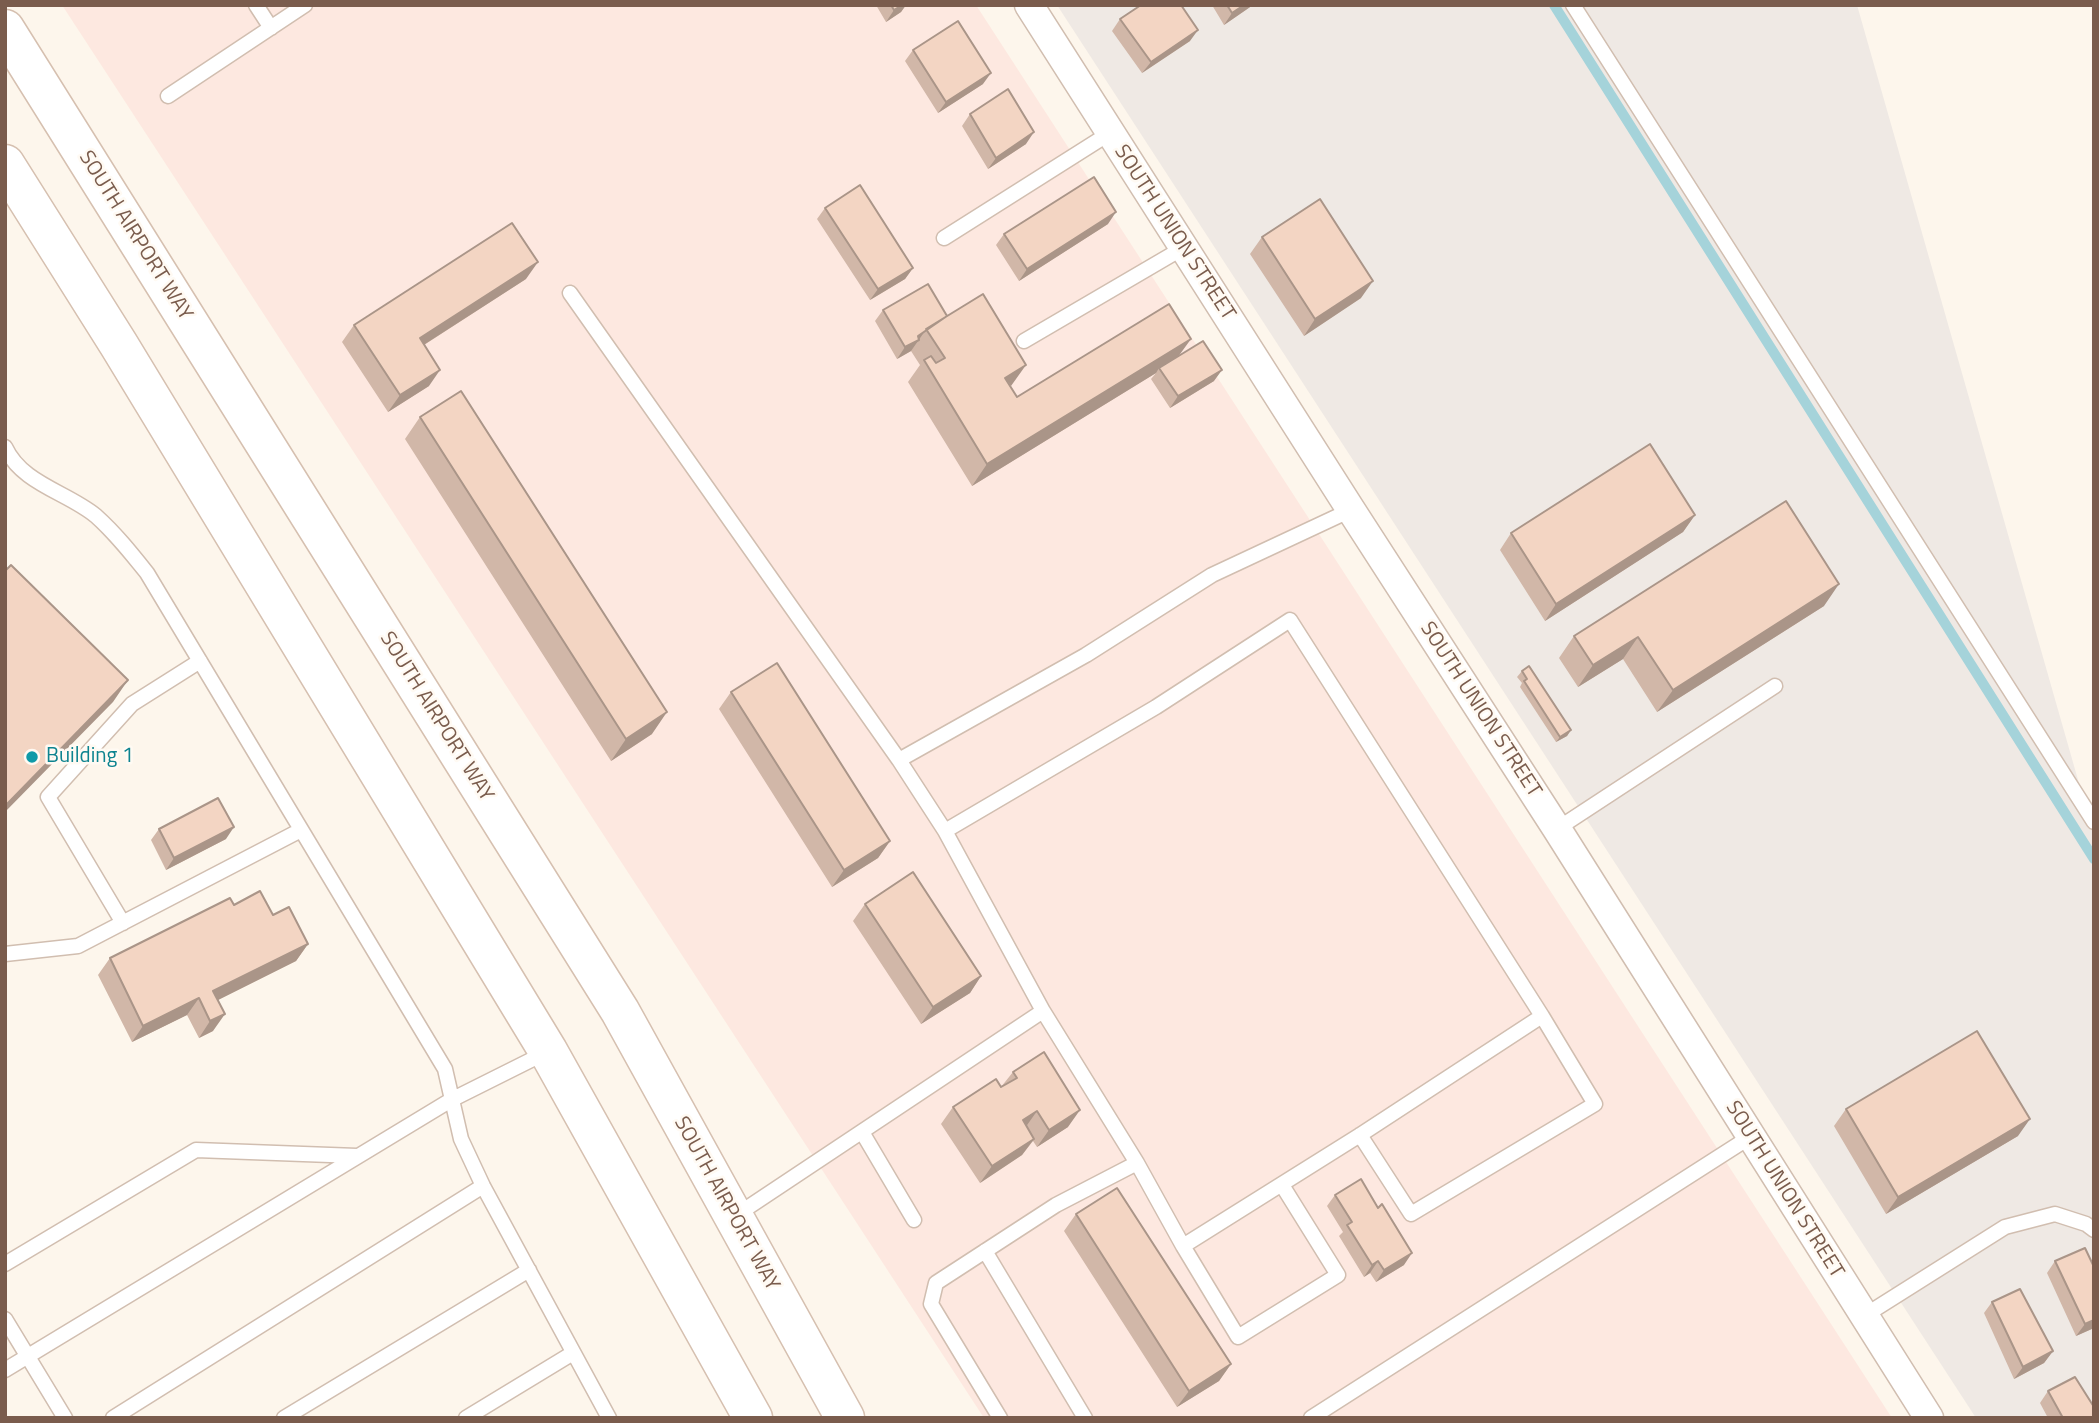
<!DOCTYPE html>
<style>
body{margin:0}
#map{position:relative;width:2099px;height:1423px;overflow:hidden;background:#fdf6ec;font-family:"Titillium Web",sans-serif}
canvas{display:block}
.frame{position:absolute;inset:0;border:7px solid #7a5c4d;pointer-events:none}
</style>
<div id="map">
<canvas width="2099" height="1423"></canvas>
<div class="frame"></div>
</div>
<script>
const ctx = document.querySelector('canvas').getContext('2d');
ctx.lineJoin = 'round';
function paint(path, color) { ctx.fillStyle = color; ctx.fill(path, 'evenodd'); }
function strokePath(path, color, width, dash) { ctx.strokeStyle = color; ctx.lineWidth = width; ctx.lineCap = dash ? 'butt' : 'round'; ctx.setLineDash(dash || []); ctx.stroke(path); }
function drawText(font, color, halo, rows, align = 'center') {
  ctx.font = font + ' "Titillium Web",sans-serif'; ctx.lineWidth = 5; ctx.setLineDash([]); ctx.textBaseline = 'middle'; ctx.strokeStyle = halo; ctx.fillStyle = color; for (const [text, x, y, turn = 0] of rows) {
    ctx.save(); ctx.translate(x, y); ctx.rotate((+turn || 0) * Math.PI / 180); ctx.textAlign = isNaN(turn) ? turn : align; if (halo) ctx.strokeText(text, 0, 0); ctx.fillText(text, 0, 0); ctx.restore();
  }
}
const commercial = new Path2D(`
 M62,5H976L1892,1418H984Z`);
const industrial = new Path2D(`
 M1057,5H1857L2094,836V1418H1976Z`);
const stream = new Path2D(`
 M1554,5L2094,859`);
const lane = new Path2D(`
 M256,5L271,28
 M1573,5L2094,822
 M168,96L305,5
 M944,238L1110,133
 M570,293L899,760L1086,655L1212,575L1351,510
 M1024,341L1183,248
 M5,447C22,484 67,492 96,516C115,533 131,553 147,573L445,1069L461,1139L483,1186L609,1418
 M1557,829L1775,686
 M945,831L1156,707L1290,620L1542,1016L1360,1135L1183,1246L1137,1163L1043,1011
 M123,923L48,797L132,704L200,661
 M5,954L78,946L301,830
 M862,1132L914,1220
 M1360,1135L1411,1214L1595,1104L1542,1016
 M735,1216L1043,1011L945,831L899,760
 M1183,1246L1238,1337L1338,1275L1282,1185
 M985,1251L1085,1418
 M5,1264L196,1150L357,1156
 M1864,1316L2005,1227L2055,1214L2086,1224L2094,1230
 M5,1319L65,1418
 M5,1370L451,1100L547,1052
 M113,1418L483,1186
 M284,1418L529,1270
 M466,1418L573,1353
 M1000,1418L931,1304L936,1283L1056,1205L1137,1163
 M1311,1418L1750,1137`);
const street = new Path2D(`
 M1029,5L1351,510L1557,829L1929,1418`);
const secondary = new Path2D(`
 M5,29L620,1011L845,1418
 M5,164L119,345L548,1051L753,1418`);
const wall = new Path2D(`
 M876,5H906L901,12L886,22Z
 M1212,5H1253L1224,25Z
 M1120,19L1190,41L1142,73L1112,31Z
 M913,50L983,84L938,113L905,61Z
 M970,114L1026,144L988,169L962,126Z
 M825,208L913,268L905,279L870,300L817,219Z
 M1108,224L1019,281L996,245L1004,234Z
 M1262,237L1361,298L1304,336L1250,254Z
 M526,279L424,345L429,386L388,412L342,342L354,325Z
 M883,310L947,316L1011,387L1017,397L1179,356L1214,381L1170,408L1151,379L1156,373L972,486L908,382L920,365L911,351L897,359L875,321Z
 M420,417L652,734L611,761L405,439Z
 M1695,515L1683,532L1545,621L1500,550L1511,533Z
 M1824,606L1657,712L1623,659L1578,687L1559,658L1574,636Z
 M1522,671L1571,730L1567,736L1556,742L1520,687L1522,683L1517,677Z
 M731,692L890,841L878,858L832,887L719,709Z
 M159,829L226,839L166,870L151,840Z
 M865,904L981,976L970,993L921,1024L853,921Z
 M234,905L308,944L296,961L218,1000L213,1031L199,1038L187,1015L132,1042L98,975L110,958Z
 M1013,1072L1068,1127L1037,1147L1033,1141L1022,1155L980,1183L941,1124L953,1107L1001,1087Z
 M1846,1109L2018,1136L1886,1214L1834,1126Z
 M1335,1195L1404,1265L1376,1282L1370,1273L1364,1277L1339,1236L1343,1232L1327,1206Z
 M1076,1214L1231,1364L1219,1381L1177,1407L1064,1231Z
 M2055,1261L2094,1328L2076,1336L2047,1273Z
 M1992,1302L2053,1351L2044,1363L2014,1379L1984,1313Z
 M2048,1391L2094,1418H2048L2040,1403Z`);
const shadedWall = new Path2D(`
 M902,5H906L901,12L886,22L894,10Z
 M1244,5H1253L1224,25L1232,13Z
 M1198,30L1190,41L1142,73L1151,62Z
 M991,73L983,84L938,113L946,102Z
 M1034,132L1026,144L988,169L996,158Z
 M1116,212L1108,224L1019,281L1027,269Z
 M538,262L526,279L408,355L420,338Z
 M913,268L905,279L870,300L878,289Z
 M1373,281L1361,298L1304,336L1315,319Z
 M925,331L911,351L897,359L905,347L918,336Z
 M1191,339L1175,361L1159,368L1156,373L972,486L987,464Z
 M1026,365L1011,386L1005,378Z
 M440,370L429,386L388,412L400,395Z
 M1222,370L1214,381L1170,408L1178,396Z
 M1695,515L1683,532L1545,621L1556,604Z
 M1839,584L1824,606L1657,712L1673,690Z
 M1638,637L1623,659L1578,687L1593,665Z
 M128,680L113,702L5,812V806L7,804Z
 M667,712L652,734L611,761L626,739Z
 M1571,730L1567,736L1556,742L1560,737Z
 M234,827L226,839L166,870L174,858Z
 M890,841L878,858L832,887L844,870Z
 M308,944L296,961L204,1007L213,991Z
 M981,976L970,993L921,1024L933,1007Z
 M199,998L187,1015L132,1042L143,1026Z
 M225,1014L213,1031L199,1038L210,1021Z
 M1080,1110L1068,1127L1037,1147L1049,1130Z
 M1037,1111L1025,1128L1023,1120Z
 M2030,1119L2018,1136L1886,1214L1898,1197Z
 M1034,1139L1022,1155L980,1183L992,1166Z
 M1412,1253L1404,1265L1376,1282L1384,1270Z
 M1378,1261L1370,1273L1364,1277L1372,1265Z
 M2094,1320V1328L2076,1336L2085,1324Z
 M2053,1351L2044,1363L2014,1379L2023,1367Z
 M1231,1364L1219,1381L1177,1407L1189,1391Z`);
const building = new Path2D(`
 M891,5H902L894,10Z
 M1141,5H1181L1198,30L1151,62L1120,19Z
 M1227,5H1244L1232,13Z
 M958,21L991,73L946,102L913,50Z
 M1008,89L1034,132L996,158L970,114Z
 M1094,177L1116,212L1027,269L1004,234Z
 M860,185L913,268L878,289L825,208Z
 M1320,199L1373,281L1315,319L1262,237Z
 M512,223L538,262L420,338L440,370L400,395L354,325Z
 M928,284L947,316L918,336L919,340L905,347L883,310Z
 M983,294L1026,365L1005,378L1017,397L1169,304L1191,339L987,464L924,360L931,356L936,363L945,358L926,329Z
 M1203,341L1222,370L1178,396L1159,368Z
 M461,391L667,712L626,739L420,417Z
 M1650,444L1695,515L1556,604L1511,533Z
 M1786,501L1839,584L1673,690L1638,637L1593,665L1574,636Z
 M11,565L128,680L7,804L5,802V571Z
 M777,663L890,841L844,870L731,692Z
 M1529,666L1571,730L1560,737L1524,681L1527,679L1522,671Z
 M218,798L234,827L174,858L159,829Z
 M913,872L981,976L933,1007L865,904Z
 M260,891L273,915L289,907L308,944L213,991L225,1014L210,1021L199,998L143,1026L110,958L230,898L234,905Z
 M1977,1031L2030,1119L1898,1197L1846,1109Z
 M1044,1052L1080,1110L1049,1130L1037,1111L1023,1120L1034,1139L992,1166L953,1107L996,1079L1001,1087L1017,1078L1013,1072Z
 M1361,1179L1378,1208L1382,1204L1412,1253L1384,1270L1378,1261L1372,1265L1347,1225L1352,1222L1335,1195Z
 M1117,1188L1231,1364L1189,1391L1076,1214Z
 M2085,1248L2094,1267V1320L2085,1324L2055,1261Z
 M2020,1289L2053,1351L2023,1367L1992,1302Z
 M2075,1377L2094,1407V1418H2063L2048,1391Z`);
const markers = [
 [32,757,7,"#0f9aa8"]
];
const streetNames = [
 ["SOUTH UNION STREET",1174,233,57],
 ["SOUTH AIRPORT WAY",135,236,58],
 ["SOUTH UNION STREET",1480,710,57],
 ["SOUTH AIRPORT WAY",436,717,58],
 ["SOUTH UNION STREET",1784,1190,58],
 ["SOUTH AIRPORT WAY",726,1204,61]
];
const cultureNames = [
 ["Building 1",46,757]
];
paint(commercial, '#fde8e0');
paint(industrial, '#efe9e4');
strokePath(stream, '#a5d3da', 10);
strokePath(lane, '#d1beb0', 17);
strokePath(street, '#d1beb0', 31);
strokePath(secondary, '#d6c0b0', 41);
strokePath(lane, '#fff', 14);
strokePath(street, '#fff', 28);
strokePath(secondary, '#fff', 38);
paint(wall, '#d1b7a8');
paint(shadedWall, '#aa9588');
paint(building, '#f3d5c3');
strokePath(building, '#aa9588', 2);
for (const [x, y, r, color] of markers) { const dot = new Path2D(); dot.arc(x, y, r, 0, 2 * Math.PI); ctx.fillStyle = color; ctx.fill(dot); strokePath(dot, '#fffaf3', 2.5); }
drawText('21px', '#7a5c4d', '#fffaf3', streetNames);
drawText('21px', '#0d838f', '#fffaf3', cultureNames, 'left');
</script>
